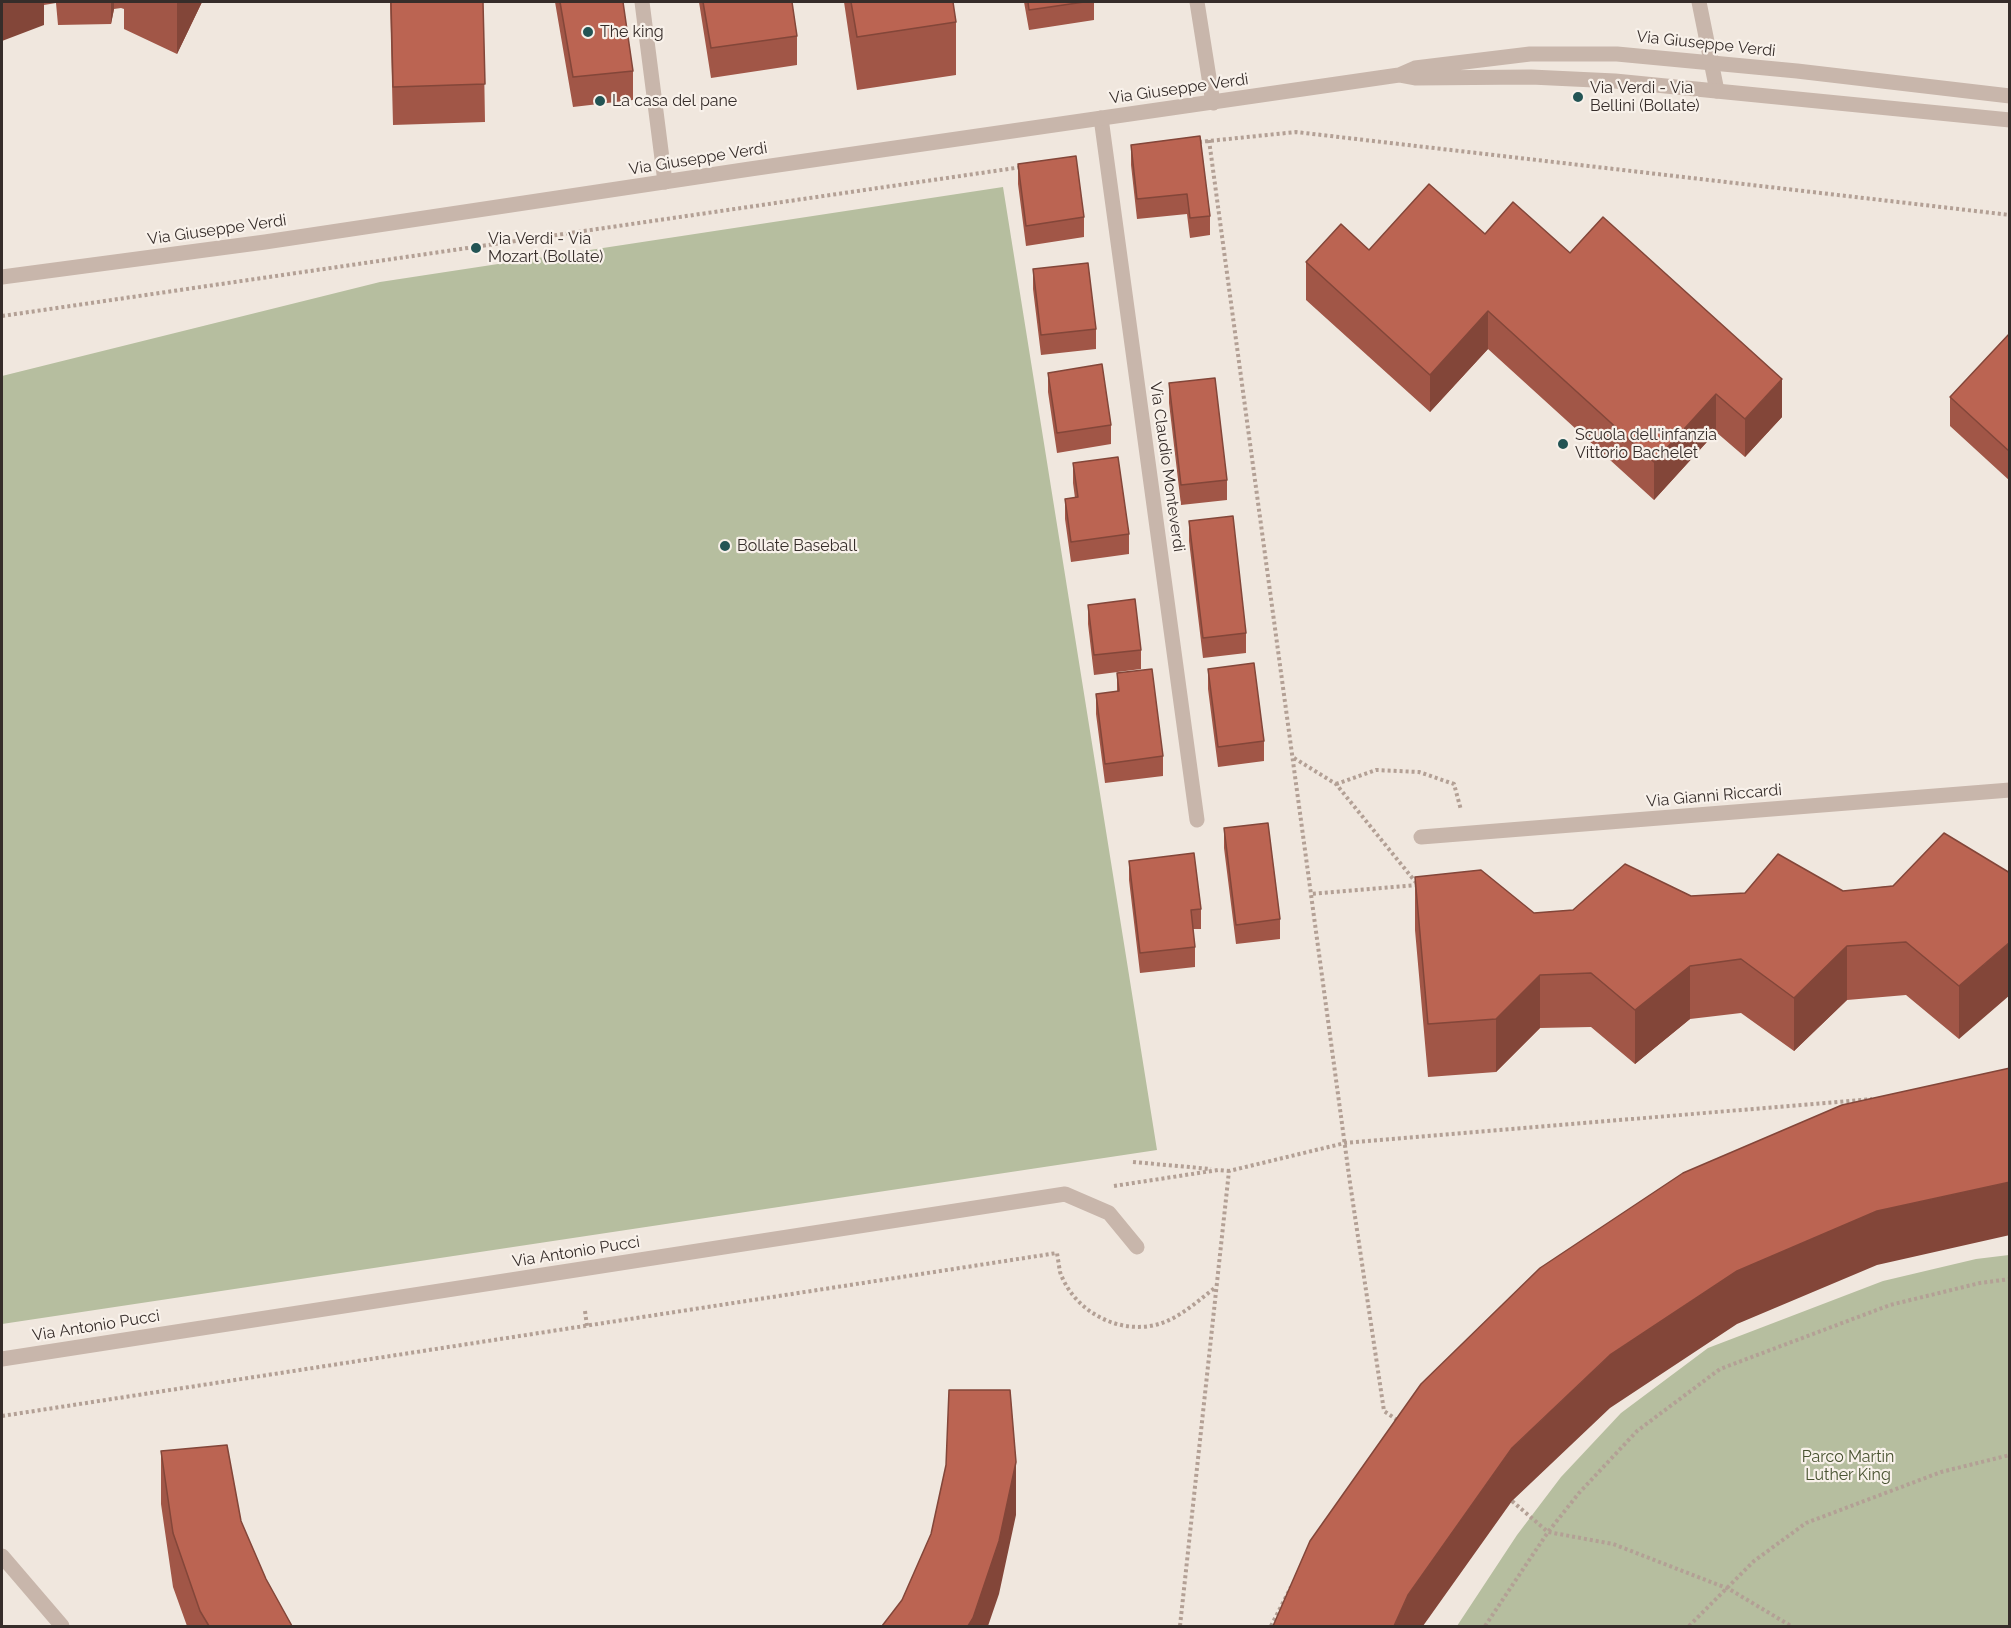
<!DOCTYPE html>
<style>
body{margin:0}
#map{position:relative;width:2011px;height:1628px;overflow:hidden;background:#f0e7de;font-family:Raleway,sans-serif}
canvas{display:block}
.frame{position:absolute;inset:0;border:3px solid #362d2a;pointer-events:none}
</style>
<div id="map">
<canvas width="2011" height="1628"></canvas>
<div class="frame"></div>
</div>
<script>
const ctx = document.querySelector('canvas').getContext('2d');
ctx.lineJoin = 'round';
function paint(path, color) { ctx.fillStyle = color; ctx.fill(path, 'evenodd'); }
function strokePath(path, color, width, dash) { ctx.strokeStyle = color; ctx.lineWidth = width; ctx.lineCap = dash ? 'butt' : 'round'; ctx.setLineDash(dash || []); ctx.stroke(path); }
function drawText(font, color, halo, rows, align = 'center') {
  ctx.font = font + ' Raleway,sans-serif'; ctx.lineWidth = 4.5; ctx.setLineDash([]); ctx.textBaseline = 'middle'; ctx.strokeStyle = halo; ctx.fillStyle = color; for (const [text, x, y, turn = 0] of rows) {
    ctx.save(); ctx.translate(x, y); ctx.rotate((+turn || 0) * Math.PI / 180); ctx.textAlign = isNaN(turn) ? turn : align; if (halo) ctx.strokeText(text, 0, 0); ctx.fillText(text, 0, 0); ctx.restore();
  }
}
const green = new Path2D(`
 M1003,187L1157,1150L2,1324V376L380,282Z
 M2009,1255V1626H1457L1517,1535L1561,1477L1621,1413L1708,1348L1883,1281L1976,1259Z`);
const path = new Path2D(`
 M1209,140L1350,1183L1384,1411L1400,1422
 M1199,142L1296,132L2010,215
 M2,316L1022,167
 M1294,758L1336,784L1418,885L1311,894
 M1336,784L1376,770L1419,772L1454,784L1461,810
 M1133,1162L1211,1169
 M1114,1186L1218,1170L1229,1171
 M585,1311L587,1326
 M2,1416L1057,1253C1058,1259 1059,1266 1060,1272C1074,1312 1121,1337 1162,1323C1182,1316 1199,1300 1216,1287
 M1512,1501L1548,1532L1613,1544L1729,1589L1791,1626
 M1180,1626L1229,1171L1345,1143L1872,1099
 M1271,1626L1291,1587
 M1485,1626L1548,1532L1579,1493L1637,1431L1720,1369L1890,1305L1980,1283L2010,1279
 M1689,1626L1754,1561L1806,1523L1941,1472L2010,1455`);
const service = new Path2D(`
 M1197,2L1213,103`);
const minor = new Path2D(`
 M642,2L665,182
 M1699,2L1717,91
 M1101,118L1197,820
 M1421,837L2010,790
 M2,1359L1065,1194L1109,1213L1137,1247
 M2,1556L62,1626`);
const tertiary = new Path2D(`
 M1399,75L1415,78L1531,77L1615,81L2010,120
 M2,277L265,242L750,169L1399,75L1415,68L1530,54H1617L1797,71L2010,96`);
const wall = new Path2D(`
 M2,2H202L177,54L124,29V9L121,8L114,9L111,24L58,25L56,3L44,5V25Z
 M390,2H483L485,122L393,125Z
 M555,2H623L633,71V100L573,107Z
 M699,2H792L797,36V65L711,78Z
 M844,2H953L956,22V75L857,90Z
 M1024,2H1094V20L1029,30Z
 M1200,136L1210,216V235L1190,238L1187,214L1137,219L1131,165V145Z
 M1018,164L1084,217V237L1026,246L1018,184Z
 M1485,234L1570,253L1782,417L1745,457L1716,432L1654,500L1488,349L1430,412L1306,300V262L1369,250Z
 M1033,269L1096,329V349L1041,355L1033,289Z
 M2010,333V481L1950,426V397Z
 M1048,373L1111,425V444L1057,453L1048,392Z
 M1169,383L1227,480V500L1181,505L1169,403Z
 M1073,463L1129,534V554L1071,562L1065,519V499L1075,498L1073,483Z
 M1189,521L1246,633V653L1203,658L1189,541Z
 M1088,605L1141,650V669L1094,675L1088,624Z
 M1208,669L1264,741V761L1218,767L1208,689Z
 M1117,673L1163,756V776L1105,783L1096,714V694L1117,692Z
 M1224,828L1280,919V939L1236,944L1224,848Z
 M1129,861L1201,909V929H1193L1195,947V967L1140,973L1129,880Z
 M2010,873L1959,1039L1906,995L1847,1000L1794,1051L1741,1013L1690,1019L1635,1064L1591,1027L1540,1028L1496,1072L1428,1077L1415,930V877L1534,913L1573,910L1691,896L1843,891Z
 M161,1451L241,1521L266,1579L292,1626H187L173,1587L161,1504Z`);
const shadedWall = new Path2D(`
 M2,2H44V25L2,41Z
 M111,2H114V9L111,24Z
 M177,2H202L177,54Z
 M1488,311V349L1430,412V375Z
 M1782,379V417L1745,457V419Z
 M1716,394V432L1654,500V462Z
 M2010,942V995L1959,1039V986Z
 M1847,946V1000L1794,1051V998Z
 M1690,966V1019L1635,1064V1010Z
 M1540,975V1028L1496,1072V1019Z
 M2010,1182V1235L1877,1265L1737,1324L1610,1408L1512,1501L1423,1626H1394L1408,1595L1512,1448L1610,1355L1737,1271L1877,1211Z
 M1016,1462V1515L999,1594L988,1626H968Z`);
const building = new Path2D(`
 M391,2H483L485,84L393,87Z
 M560,2H623L633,71L573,77Z
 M703,2H792L797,36L711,48Z
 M851,2H953L956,22L857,37Z
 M1028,2H1084L1029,10Z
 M1200,136L1210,216L1190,218L1187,194L1137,199L1131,145Z
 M1076,156L1084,217L1026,226L1018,164Z
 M1429,184L1485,234L1513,202L1570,253L1603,217L1782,379L1745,419L1716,394L1654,462L1488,311L1430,375L1306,262L1341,224L1369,250Z
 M1088,263L1096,329L1041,335L1033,269Z
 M2010,333V452L1950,397Z
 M1102,364L1111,425L1057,433L1048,373Z
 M1215,378L1227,480L1181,485L1169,383Z
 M1118,457L1129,534L1071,542L1065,499L1078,497L1073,463Z
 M1233,516L1246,633L1203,638L1189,521Z
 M1135,599L1141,650L1094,655L1088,605Z
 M1254,663L1264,741L1218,747L1208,669Z
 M1152,669L1163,756L1105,764L1096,694L1119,691L1117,673Z
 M1268,823L1280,919L1236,925L1224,828Z
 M1944,833L2010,873V942L1959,986L1906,942L1847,946L1794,998L1741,959L1690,966L1635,1010L1591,973L1540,975L1496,1019L1428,1024L1415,877L1481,870L1534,913L1573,910L1625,864L1691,896L1745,893L1778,854L1843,891L1893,886Z
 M1194,853L1201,909L1191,910L1195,947L1140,953L1129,861Z
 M2010,1068V1182L1877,1211L1737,1271L1610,1355L1512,1448L1408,1595L1394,1626H1273L1310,1541L1421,1384L1540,1268L1683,1173L1842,1105Z
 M949,1390H1010L1016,1462L999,1541L973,1618L968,1626H882L902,1600L931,1534L946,1465Z
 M227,1445L241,1521L266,1579L292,1626H209L200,1611L173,1533L161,1451Z`);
const markers = [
 [588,32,6,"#235454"],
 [1578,97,6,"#235454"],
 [600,101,6,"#235454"],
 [476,248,6,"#235454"],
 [1563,444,6,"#235454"],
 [725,546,6,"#235454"]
];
const poiNames = [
 ["The king",600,32],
 ["Via Verdi - Via",1590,88],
 ["Bellini (Bollate)",1590,106],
 ["La casa del pane",612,101],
 ["Via Verdi - Via",488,239],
 ["Mozart (Bollate)",488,257],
 ["Scuola dell'infanzia",1575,435],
 ["Vittorio Bachelet",1575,453],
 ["Bollate Baseball",737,546]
];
const streetNames = [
 ["Via Giuseppe Verdi",1706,44,6],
 ["Via Giuseppe Verdi",1179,89,-8],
 ["Via Giuseppe Verdi",698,159,-9],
 ["Via Giuseppe Verdi",217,230,-8],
 ["Via Claudio Monteverdi",1167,467,82],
 ["Via Gianni Riccardi",1714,796,-5],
 ["Via Antonio Pucci",576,1252,-9],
 ["Via Antonio Pucci",96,1326,-9]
];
const parkNames = [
 ["Parco Martin",1848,1457],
 ["Luther King",1848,1475]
];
paint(green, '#b6be9f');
strokePath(path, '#b3a095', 4, [3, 3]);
strokePath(service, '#c8b6ab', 15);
strokePath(minor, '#c8b6ab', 15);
strokePath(tertiary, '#c8b6ab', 15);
paint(wall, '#a15647');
paint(shadedWall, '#834639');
paint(building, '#bb6452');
strokePath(building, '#834639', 1.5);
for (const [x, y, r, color] of markers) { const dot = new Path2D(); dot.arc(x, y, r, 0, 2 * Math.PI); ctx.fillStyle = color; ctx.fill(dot); strokePath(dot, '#f8f1ea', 2); }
drawText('16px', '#362d2a', '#f8f1ea', poiNames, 'left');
drawText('16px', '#362d2a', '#f8f1ea', streetNames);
drawText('16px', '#485230', '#f8f1ea', parkNames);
</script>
